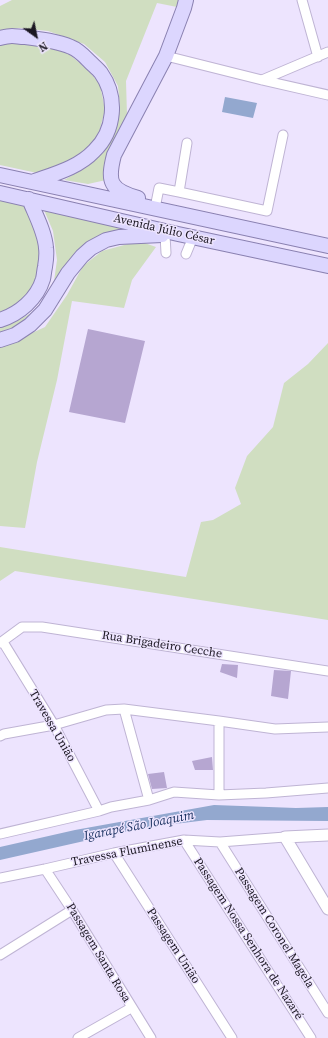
<!DOCTYPE html>
<meta charset="utf-8">
<style>
body{margin:0}
#map{position:relative;width:328px;height:1038px;overflow:hidden;background:#ede4fe;font-family:"Source Serif 4",serif}
canvas{display:block}
.north{position:absolute;left:16px;top:16px;width:40px;height:40px;-webkit-text-stroke:3px #ede4fe;paint-order:stroke;rotate:147deg;font-size:11px;font-weight:700;line-height:16px;text-align:center;color:#1b1722}
.north::after{content:'';display:block;margin:auto;width:14px;height:18px;background:#1b1722;clip-path:polygon(50% 0,100% 100%,50% 72%,0 100%)}
</style>
<div id="map">
<canvas width="328" height="1038"></canvas>
<div class="north">N</div>
</div>
<script>
const ctx = document.querySelector('canvas').getContext('2d');
ctx.lineJoin = 'round';
function paint(path, color) { ctx.fillStyle = color; ctx.fill(path, 'evenodd'); }
function strokePath(path, color, width, dash) { ctx.strokeStyle = color; ctx.lineWidth = width; ctx.lineCap = dash ? 'butt' : 'round'; ctx.setLineDash(dash || []); ctx.stroke(path); }
function drawText(font, color, halo, rows, align = 'center') {
  ctx.font = font + ' "Source Serif 4",serif'; ctx.lineWidth = 3; ctx.setLineDash([]); ctx.textBaseline = 'middle'; ctx.strokeStyle = halo; ctx.fillStyle = color; for (const [text, x, y, turn = 0] of rows) {
    ctx.save(); ctx.translate(x, y); ctx.rotate((+turn || 0) * Math.PI / 180); ctx.textAlign = isNaN(turn) ? turn : align; if (halo) ctx.strokeText(text, 0, 0); ctx.fillText(text, 0, 0); ctx.restore();
  }
}
const green = new Path2D(`
 M12,0H179L177,7L157,3L126,81L127,115L106,180L88,184L64,180L87,167L104,152L116,130L120,107L118,86L105,62L84,44L48,31L19,28L0,31V6Z
 M7,41L38,43L64,50L87,69L100,84L105,110L98,136L87,149L64,165L37,173L0,165V43Z
 M0,199L27,205L43,254L38,281L23,302L5,311L0,313Z
 M44,210L137,228L112,231L91,241L54,291L25,323L0,332V327L15,322L33,312L46,298L54,281L57,260L53,231Z
 M139,241L156,247L132,280L124,308L72,301L57,380L37,462L25,528L0,526V346L6,345L45,327L67,295L83,266L102,251Z
 M328,343V620L15,571L0,581V547L186,577L201,522L213,520L241,504L235,488L247,456L273,427L284,383L308,364Z`);
const water = new Path2D(`
 M225,97L257,103L253,118L222,112Z
 M214,805L296,808L328,807V821L207,820L142,828L0,860V847L75,830Z`);
const building = new Path2D(`
 M88,329L145,341L125,423L69,412Z
 M222,664L238,665L237,678L220,672Z
 M274,670L291,671L288,699L271,696Z
 M212,757L213,770H195L192,761Z
 M164,772L167,788L152,789L148,774Z`);
const minor = new Path2D(`
 M302,0L318,57
 M166,56L262,80L328,95
 M262,80L328,52
 M179,192L267,211L283,135
 M156,203L159,188L179,192L187,143
 M165,235L166,253
 M186,254L193,237
 M3,642L54,725L99,811
 M0,643L22,627H42L328,671
 M124,709L149,800
 M219,721V795
 M0,736L4,734L54,725L106,710L124,709L219,721L275,729L328,727
 M0,834L99,811L111,807L149,800L174,792L219,795L266,793L328,788
 M184,840L311,1038
 M220,842L328,1013
 M114,853L232,1038
 M45,869L72,910L151,1038
 M0,878L45,869L114,853L184,840L220,842L285,837
 M0,955L72,910
 M78,1038L131,1008`);
const tertiary = new Path2D(`
 M328,835L285,837L328,909`);
const primary = new Path2D(`
 M0,38C4,37 8,36 12,36C16,36 20,37 24,37C40,39 57,41 71,47C79,50 85,57 90,62C94,66 98,69 101,73C118,97 115,131 94,151C78,168 54,174 32,182
 M0,175L328,246
 M0,193L178,234L328,266
 M138,198C110,190 107,182 114,155L166,56L184,8L186,0
 M0,320C19,314 37,299 43,279C44,275 44,271 45,267C46,261 47,255 46,248C45,232 35,214 29,199
 M0,340L15,335L30,325L45,310L68,273L82,256L91,248L106,240L119,237L162,235`);
const streetNames = [
 ["Avenida Júlio César",164,230,13],
 ["Rua Brigadeiro Cecche",162,645,9],
 ["Travessa União",52,726,60],
 ["Travessa Fluminense",127,852,-11],
 ["Passagem Coronel Magela",274,928,58],
 ["Passagem Nossa Senhora de Nazaré",248,939,57],
 ["Passagem União",173,946,57],
 ["Passagem Santa Rosa",98,953,59]
];
const waterNames = [
 ["Igarapé São Joaquim",139,826,-11]
];
paint(green, '#d0dec1');
paint(water, '#93a8cf');
paint(building, '#b6a6d1');
strokePath(minor, '#bfb4d4', 11);
strokePath(tertiary, '#bfb4d4', 13);
strokePath(primary, '#8a81b1', 16);
strokePath(minor, '#fff', 9);
strokePath(tertiary, '#fff', 11);
strokePath(primary, '#dcd6fe', 14);
drawText('12px', '#1b1722', '#ede4fe', streetNames);
drawText('italic 13px', '#142c5c', '#ede4fe', waterNames);
</script>
